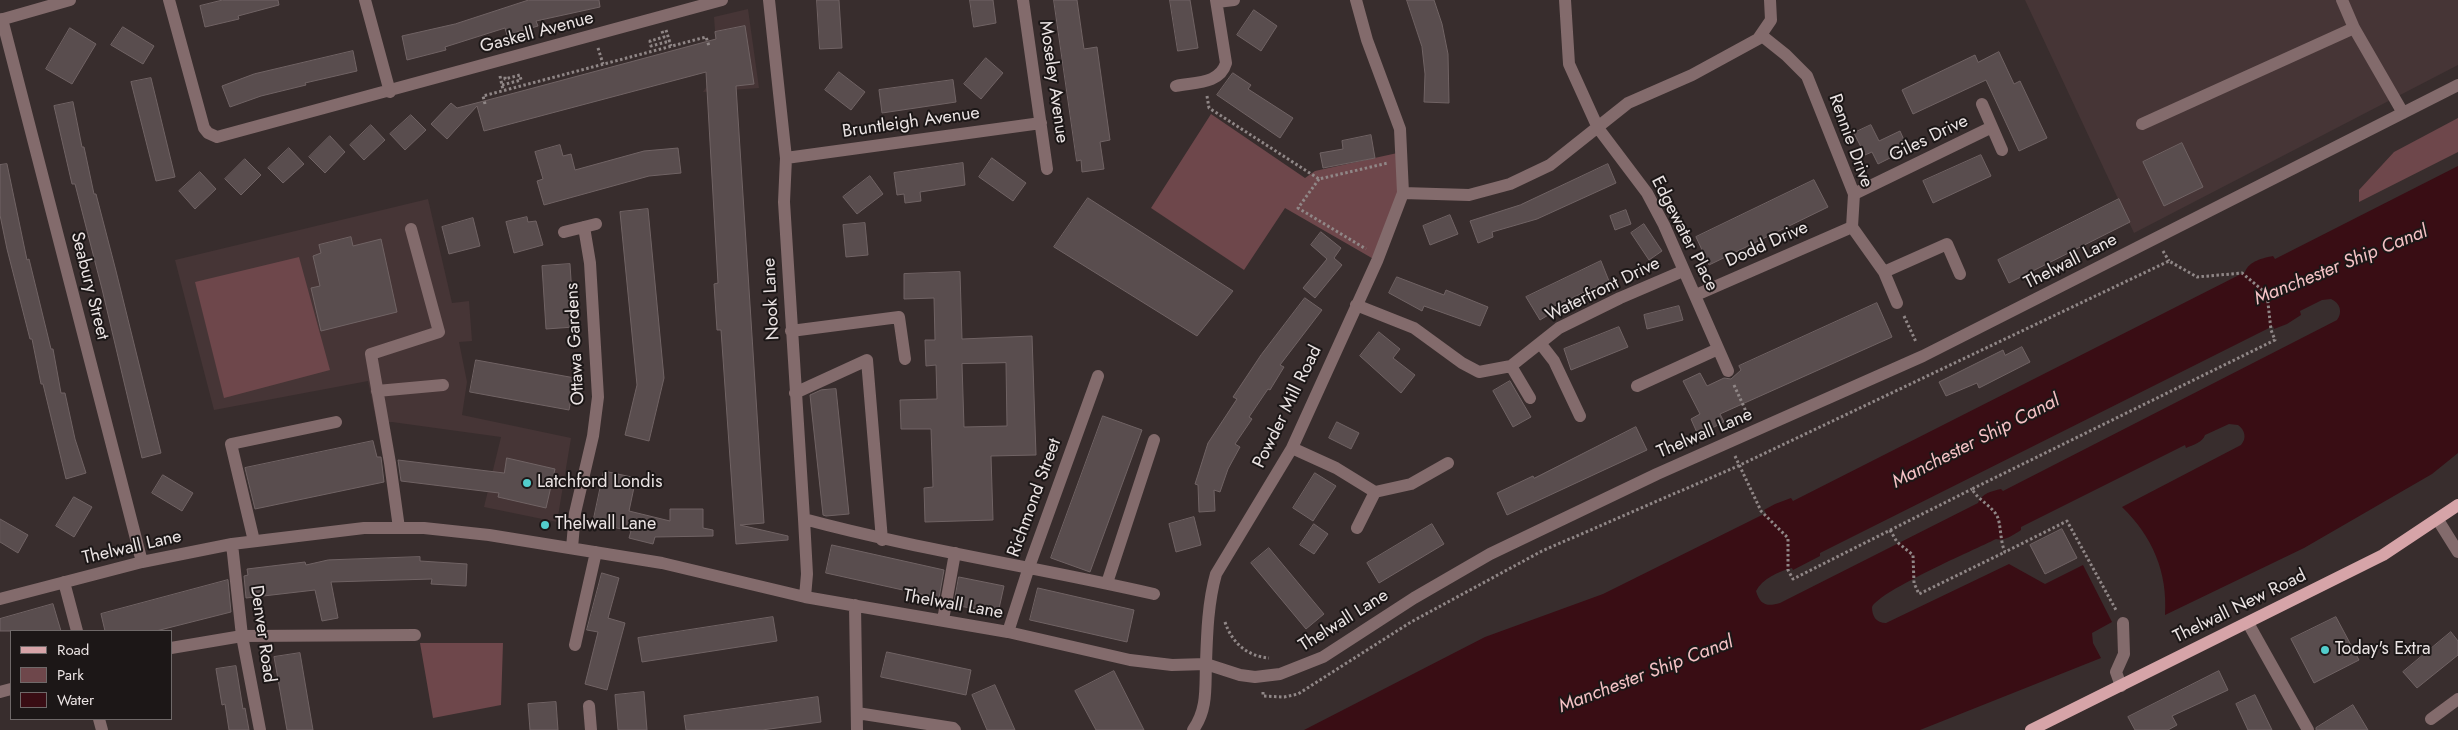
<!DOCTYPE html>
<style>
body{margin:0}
#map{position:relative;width:2458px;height:730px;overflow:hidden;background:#382d2d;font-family:Jost,sans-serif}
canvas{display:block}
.legend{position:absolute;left:10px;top:630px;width:162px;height:90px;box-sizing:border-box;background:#1c1717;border:1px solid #6f6969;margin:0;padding:6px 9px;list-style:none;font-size:15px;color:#ebe4e4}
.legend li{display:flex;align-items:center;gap:10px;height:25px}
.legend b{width:25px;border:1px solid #6f6969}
</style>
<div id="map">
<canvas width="2458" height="730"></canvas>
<ul class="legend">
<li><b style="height:6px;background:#d6a4a8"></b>Road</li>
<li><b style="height:14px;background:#6e474b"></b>Park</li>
<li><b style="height:14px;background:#390d14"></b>Water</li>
</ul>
</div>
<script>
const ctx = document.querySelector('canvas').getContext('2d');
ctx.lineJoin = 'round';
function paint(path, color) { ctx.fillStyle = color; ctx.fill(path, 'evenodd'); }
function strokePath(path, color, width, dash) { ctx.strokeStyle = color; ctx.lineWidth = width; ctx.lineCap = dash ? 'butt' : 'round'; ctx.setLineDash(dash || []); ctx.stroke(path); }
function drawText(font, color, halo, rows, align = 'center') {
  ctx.font = font + ' Jost,sans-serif'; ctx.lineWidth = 4; ctx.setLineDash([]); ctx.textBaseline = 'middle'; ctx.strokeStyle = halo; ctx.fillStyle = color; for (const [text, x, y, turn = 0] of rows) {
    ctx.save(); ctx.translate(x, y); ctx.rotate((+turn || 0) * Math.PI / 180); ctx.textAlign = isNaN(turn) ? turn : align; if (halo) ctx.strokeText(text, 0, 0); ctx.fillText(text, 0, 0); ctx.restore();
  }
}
const built = new Path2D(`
 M2025,0H2458V65L2134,233Z
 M748,9L759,88L703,92L718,70L714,17Z
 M428,199L452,303L469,301L472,341L459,342L467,382L462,415L571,438L557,522L484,507L501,437L392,422L377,424L368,381L214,410L175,260Z`);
const green = new Path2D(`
 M1211,114L1305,178L1315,171L1402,152L1403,193L1377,261L1285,208L1244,270L1151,208Z
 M2458,118V152L2359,202V190L2394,152Z
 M299,257L330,370L224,398L195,282Z
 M420,643H503L501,705L433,718Z`);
const water = new Path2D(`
 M2458,166V453L2432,474L2304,548L2165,615C2168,572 2152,536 2122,507L2241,445C2247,438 2245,430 2238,425L2229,424L2205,435C2203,442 2193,445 2186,448L2185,445L2021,527V530C2013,535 2006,541 1996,539C1974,550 1881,590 1872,607C1872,616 1876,623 1886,623L2009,564L2045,584L2083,565L2112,622L2092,633L2093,643L2101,658L1920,730H1304L1485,637L1603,594L1766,513L1764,510L1775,504L1791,498L1793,501L2245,272C2249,261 2263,258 2273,256L2275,259ZM2331,299C2340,303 2343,312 2337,320L2003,491L2001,489C1992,491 1982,493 1978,503L1780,603C1767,607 1760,605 1756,591C1762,579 1779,571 1792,568L1793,570L1820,556V553L2273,326L2274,329L2287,324L2301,315L2300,311L2322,300Z`);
const building = new Path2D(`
 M223,0H278L279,5L238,16L239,19L205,27L200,6Z
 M529,0H599L600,7L536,21L538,26L507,35L505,28L445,47L446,50L407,60L402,36L455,24Z
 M817,0H839L842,48L820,49Z
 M970,0H993L996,23L974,27Z
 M1054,0H1077L1084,49L1097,47L1110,140L1100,142L1104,169L1082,172L1081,160L1077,161Z
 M1170,0H1190L1198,48L1178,51Z
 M1407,0H1434L1442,24L1448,54L1449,103L1424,102L1425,74L1422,47Z
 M1254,10L1277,26L1261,51L1237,35Z
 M745,26L754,84L736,86L764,523L740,525L788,536V540L736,544L721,330H717L714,284L718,283L706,72L484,131L477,106L447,139L431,124L451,103L457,108L507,95L716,39L715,32Z
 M123,27L154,46L143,64L111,45Z
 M70,28L96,44L72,84L46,69Z
 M353,51L357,71L305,83L306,85L261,96L230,107L222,86L254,74Z
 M1999,52L2014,84L2020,81L2047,138L2019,151L1986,80L1913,114L1902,90L1975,55L1978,62Z
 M986,58L1003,73L981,99L964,84Z
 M839,72L865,92L851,110L825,90Z
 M1233,73L1251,85L1248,89L1293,118L1280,138L1217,95Z
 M151,78L175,177L156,181L131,82Z
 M953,80L956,102L882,113L879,90Z
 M73,102L82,147H84L94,194H96L116,271L161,453L142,458L102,289L75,184H72L54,106Z
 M411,115L426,130L405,150L390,134Z
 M371,125L385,140L364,160L350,145Z
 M1871,125L1879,141L1900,131L1908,149L1878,164L1872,152L1865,155L1854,133Z
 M1371,135L1375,158L1323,168L1320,153L1343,149L1342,141Z
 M330,136L345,152L325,173L309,157Z
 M2182,143L2203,187L2164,206L2143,162Z
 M560,145L563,156L571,154L575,170L644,151L678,148L681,173L649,176L544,205L537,181L543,179L535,152Z
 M289,148L304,164L283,183L268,168Z
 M1981,155L1991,176L1933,203L1923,181Z
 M992,158L1026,183L1013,201L979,177Z
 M245,159L261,175L241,195L225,179Z
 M963,163L965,185L920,192L921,201L905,203L904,194L897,195L894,173Z
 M7,164L27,260L29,259L51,349H53L61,393H65L75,439L86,473L66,479L43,384H41L32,339H30L7,249L0,215V165Z
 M1608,164L1616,183L1537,219L1492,232L1493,237L1478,243L1470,221L1520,205Z
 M200,172L216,189L195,209L179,191Z
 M870,176L883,194L857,214L843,197Z
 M1814,180L1828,207L1709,265L1696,237Z
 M1088,198L1233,291L1197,336L1054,247Z
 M2119,199L2130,222L2009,283L1998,260Z
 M648,209L664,378L649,441L625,435L637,385L620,212Z
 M1626,210L1631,224L1615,230L1610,216Z
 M1450,215L1458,234L1430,245L1423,226Z
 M527,217L528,222L536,221L543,245L514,253L506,222Z
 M473,218L480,246L449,254L442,227Z
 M865,223L868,255L846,257L843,225Z
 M1644,224L1662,251L1649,260L1631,233Z
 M1321,232L1341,248L1334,258L1342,265L1315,298L1303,288L1327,259L1311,245Z
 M351,237L353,246L381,239L397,312L321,331L311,288L320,286L313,256L321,253L319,245Z
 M1601,261L1609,281L1552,307L1555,311L1540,320L1526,297Z
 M570,264L574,327L546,329L542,266Z
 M960,272L962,339L1032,336L1036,455L991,456L993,520L925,522L924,488L933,487L931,429H901L900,400L937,399L936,365L926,366L925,340H935L934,298L904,299V274ZM1006,363L1007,426L964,427L962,364Z
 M1397,277L1444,295L1446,290L1488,307L1480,326L1424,306L1422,311L1389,293Z
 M1305,298L1322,310L1280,365L1284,367L1270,390L1268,389L1249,417L1252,419L1235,444L1240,447L1228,469L1220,492L1214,490L1215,511L1199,512L1198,485L1195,484L1208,443L1237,399L1233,397L1261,355Z
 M1877,303L1892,337L1720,414L1724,422L1698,435L1691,419L1700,414L1683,381L1700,373L1707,386L1724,378L1731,379L1741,370L1739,366Z
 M1679,306L1683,320L1647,329L1644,315Z
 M1619,327L1628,347L1571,370L1564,349Z
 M1379,332L1400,349L1393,358L1415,375L1401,393L1360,356Z
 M2022,347L2030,362L1979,388L1977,383L1946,396L1939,382L2003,350L2005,355Z
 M476,360L575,378L569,410L470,392Z
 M1510,381L1531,417L1513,427L1493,391Z
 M836,389L849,514L826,516L823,515L810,395L821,390Z
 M1103,416L1142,430L1090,572L1051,558Z
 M1337,422L1359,433L1351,449L1329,438Z
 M1636,427L1647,450L1507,515L1497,493L1533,476L1534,478Z
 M373,441L377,457H381L384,482L255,509L245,468Z
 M507,458L555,469L546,508L498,497L499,493L401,481L398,460L504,473Z
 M604,471L636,478L629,511L670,521V509H703V528L713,530V536L655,537L653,544L629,538L631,531L593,523Z
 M1315,473L1336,486L1313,521L1293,508Z
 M163,475L193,493L182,511L152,493Z
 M74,497L92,507L74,537L56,526Z
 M1194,517L1201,545L1176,552L1169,524Z
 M0,519L28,535L18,553L0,542Z
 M1314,524L1328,534L1314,554L1300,545Z
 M1432,524L1444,544L1379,583L1367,563Z
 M2062,529L2077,558L2045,574L2030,545Z
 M832,545L944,570L939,598L826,573Z
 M1269,548L1324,614L1306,629L1251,563Z
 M420,557V561L467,564L466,586L431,584L432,579L331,582L338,618L322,621L315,590L246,598L244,576L248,575L247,569L305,562L306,565L328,560Z
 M602,573L619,578L608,618L625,623L607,690L585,684L598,632L587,630Z
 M959,577L1004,586L998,613L954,605Z
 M228,580L231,612L156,631H105L101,614Z
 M1038,588L1134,610L1127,642L1030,620Z
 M53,604L61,631H0V619Z
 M773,617L777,641L642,662L638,638Z
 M2336,617L2359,660L2314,683L2291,639Z
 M2451,632L2458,641V655L2417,688L2403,672Z
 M887,652L971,670L966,695L881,677Z
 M300,653L313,730H287L274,657Z
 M236,666L243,709L245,708L249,730H229L225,704L222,705L216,669Z
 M1114,671L1144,730H1096L1075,691Z
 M2219,671L2228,690L2172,716L2177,725L2168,730H2135L2128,717Z
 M995,685L1015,730H987L972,695Z
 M644,692L647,730H618L615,695Z
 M2255,695L2272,730H2248L2236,704Z
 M818,697L821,722L762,730H686L684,716Z
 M556,702L558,730H530L528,704Z
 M2353,705L2368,730H2316V728Z`);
const path = new Path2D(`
 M666,30L671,46
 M662,31L664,37L650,41L651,46L670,41
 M598,48L603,64
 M500,76L503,90
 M502,85L521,80L520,75L505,79V76
 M1207,96L1209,108L1319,179L1388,163
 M485,104L483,96L706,37L709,46
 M1319,179L1298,208L1366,249
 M2163,251L2169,261
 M1904,316L1916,342
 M1734,385L1749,418
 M1735,456L1761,511L1788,538V570L1793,579L1972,489
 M1890,530L1897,542L1913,555L1914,583L1919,594L2005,552
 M1225,622C1232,643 1247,656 1269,658
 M1263,692V696L1284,697L1298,694L1411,622L1542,551L1738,466L2169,261L2197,277L2242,273L2267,294L2271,330L2275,340L1972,489C1978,500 1992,506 1997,516C2001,523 2000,542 2005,552L2067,521L2116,610`);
const minor = new Path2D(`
 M169,0L204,128L208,133L217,137L722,0
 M365,0L390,92
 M769,0L786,158L784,202L804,519L807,574L805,597
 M1023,0L1047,169
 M1565,0L1569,64L1598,128L1647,193L1664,225L1728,371
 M2342,0L2354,28L2403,113
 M1217,2L1234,0
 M2,19L142,562
 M0,20L70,0
 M1761,35L1786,55L1807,76L1854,194L1852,227L1884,272L1897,303
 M1176,86C1195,82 1220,84 1226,63L1216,0
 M1982,104L2002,150
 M2142,124L2354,28
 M786,158L1041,123
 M1403,193L1469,195L1510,184L1550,165L1628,103L1692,75L1758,39L1771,20L1770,0
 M1854,194L1992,127
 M564,232L596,224
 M1884,272L1947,244L1960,274
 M1696,295L1852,227
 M1356,305L1414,328L1462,363L1479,372L1511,366L1559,328L1620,298L1683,271
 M791,331L899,317L905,359
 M1540,343L1554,361L1580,416
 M1511,366L1530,398
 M1637,386L1718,349
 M377,391L443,385
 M795,393L867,360L882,540
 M1292,448L1336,468L1375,492L1357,528
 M1375,492L1411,484L1448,463
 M804,519C919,550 1037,567 1154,594
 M2438,520L2458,552
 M399,528L390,463L371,354L439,332L411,229
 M254,541L231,444L336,422
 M232,544L242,636L260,730
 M572,548L575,513L593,436L598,397L590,263L584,227
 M64,582L77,631
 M1107,583L1154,440
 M0,599L142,562L232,544L364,528H424L489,535L662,563L805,597L1008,632L1130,660L1172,665L1206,664L1240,675L1255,677L1280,674L1323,657L1414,598L1490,554L1657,474L1923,356L2458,85
 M855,605L857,730
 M943,620L955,553
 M2248,623L2308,730
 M1008,632L1029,567L1098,376
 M575,645L596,552
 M171,648L242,636L415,635
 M2121,686L2116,672L2124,654L2123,623
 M0,692L11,689
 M589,706L591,730
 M857,713L953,728L955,730
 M99,719L102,730
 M2431,719L2458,699
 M1193,730C1208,709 1205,687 1206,663C1207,633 1208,602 1216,574L1292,448L1377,261L1403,193L1400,129L1367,40L1356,0`);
const major = new Path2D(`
 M2031,730L2383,555L2458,505`);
const markers = [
 [527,483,5,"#52cdcc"],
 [545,525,5,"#52cdcc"],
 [2325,650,5,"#52cdcc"]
];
const streetNames = [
 ["Gaskell Avenue",537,33,-15],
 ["Moseley Avenue",1053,82,82],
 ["Bruntleigh Avenue",911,123,-8],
 ["Giles Drive",1929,139,-26],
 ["Rennie Drive",1850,141,70],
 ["Edgewater Place",1684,234,63],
 ["Dodd Drive",1767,245,-24],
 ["Thelwall Lane",2071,262,-27],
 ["Seabury Street",89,286,76],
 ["Waterfront Drive",1603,290,-26],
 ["Nook Lane",772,299,-93],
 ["Ottawa Gardens",576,344,-93],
 ["Powder Mill Road",1288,407,-64],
 ["Thelwall Lane",1705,434,-23],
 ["Richmond Street",1035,498,-70],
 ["Thelwall Lane",132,548,-13],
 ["Thelwall Lane",953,605,10],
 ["Thelwall New Road",2240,607,-26],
 ["Thelwall Lane",1344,621,-32],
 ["Denver Road",262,634,82]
];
const poiNames = [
 ["Latchford Londis",537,483],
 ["Thelwall Lane",555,525],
 ["Today's Extra",2335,650]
];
const waterNames = [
 ["Manchester Ship Canal",2341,266,-22],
 ["Manchester Ship Canal",1976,442,-27],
 ["Manchester Ship Canal",1646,675,-21]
];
paint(built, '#463536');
paint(green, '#6e474b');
paint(water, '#390d14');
paint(building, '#594d4e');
strokePath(building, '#706364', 1);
strokePath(path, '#908787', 3, [2.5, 2.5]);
strokePath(minor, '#836b6c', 12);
strokePath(major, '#d6a4a8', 12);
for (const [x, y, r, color] of markers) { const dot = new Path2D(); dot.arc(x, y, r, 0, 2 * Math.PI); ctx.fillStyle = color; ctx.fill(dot); strokePath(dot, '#1c1717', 2); }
drawText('18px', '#ebe4e4', '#1c1717', streetNames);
drawText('18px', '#ebe4e4', '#1c1717', poiNames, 'left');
drawText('italic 19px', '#f6c3c6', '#1c1717', waterNames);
</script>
